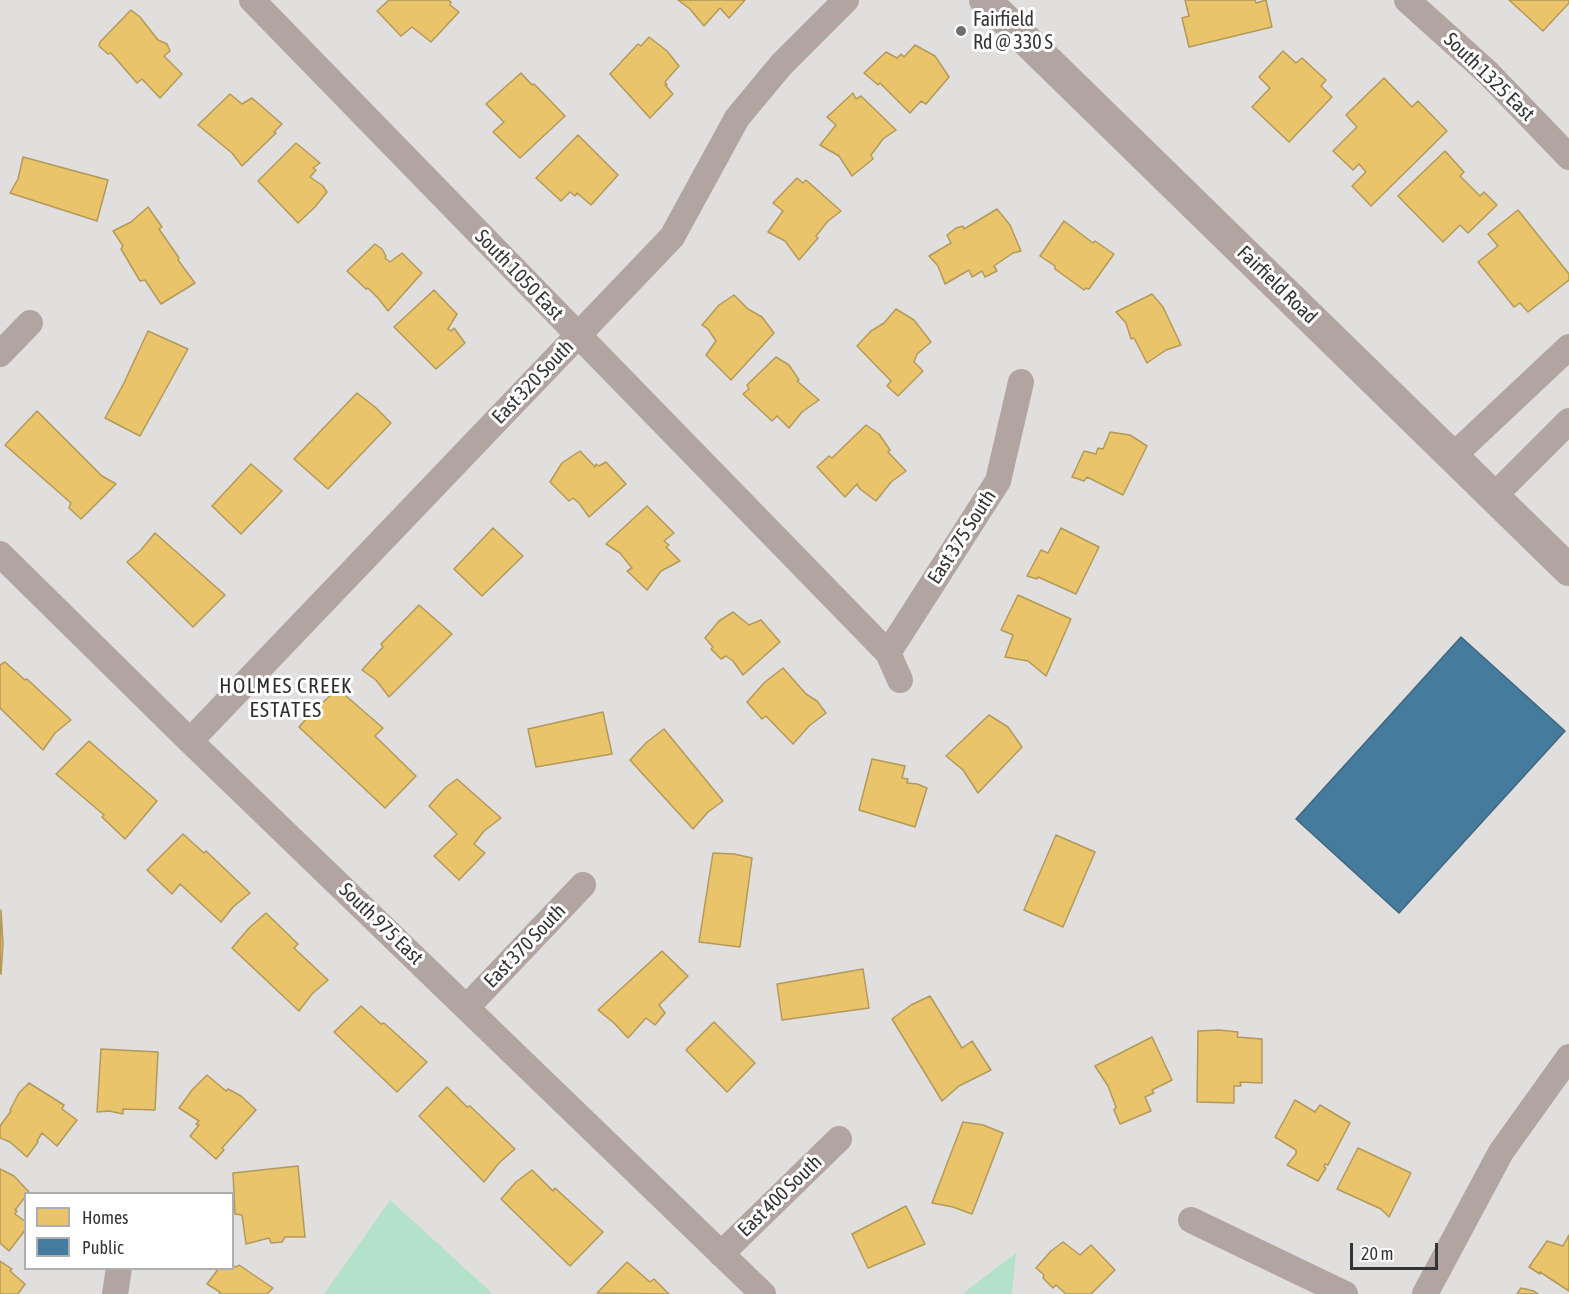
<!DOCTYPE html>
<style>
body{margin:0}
#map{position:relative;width:1569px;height:1294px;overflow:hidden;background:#e1dfde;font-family:"Asap Condensed",sans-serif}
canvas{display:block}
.legend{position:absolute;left:24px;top:1192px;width:210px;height:78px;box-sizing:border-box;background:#fff;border:2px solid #aeaeae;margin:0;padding:8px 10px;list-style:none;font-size:18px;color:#353434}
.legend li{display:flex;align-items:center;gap:12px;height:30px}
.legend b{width:30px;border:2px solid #aeaeae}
.scale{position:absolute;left:1350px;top:1243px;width:88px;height:27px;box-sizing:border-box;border:3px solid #353434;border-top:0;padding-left:8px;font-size:18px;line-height:21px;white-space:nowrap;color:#353434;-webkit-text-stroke:4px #fff;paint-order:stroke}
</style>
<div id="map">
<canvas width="1569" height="1294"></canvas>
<ul class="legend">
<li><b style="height:16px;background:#e9c46a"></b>Homes</li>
<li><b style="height:16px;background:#457b9d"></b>Public</li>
</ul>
<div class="scale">20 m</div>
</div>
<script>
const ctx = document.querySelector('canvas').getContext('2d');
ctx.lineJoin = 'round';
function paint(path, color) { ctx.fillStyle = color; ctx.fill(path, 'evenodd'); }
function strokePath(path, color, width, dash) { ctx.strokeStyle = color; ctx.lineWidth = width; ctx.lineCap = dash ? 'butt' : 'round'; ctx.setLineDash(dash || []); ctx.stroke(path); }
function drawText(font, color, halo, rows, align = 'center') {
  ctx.font = font + ' "Asap Condensed",sans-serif'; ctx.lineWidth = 6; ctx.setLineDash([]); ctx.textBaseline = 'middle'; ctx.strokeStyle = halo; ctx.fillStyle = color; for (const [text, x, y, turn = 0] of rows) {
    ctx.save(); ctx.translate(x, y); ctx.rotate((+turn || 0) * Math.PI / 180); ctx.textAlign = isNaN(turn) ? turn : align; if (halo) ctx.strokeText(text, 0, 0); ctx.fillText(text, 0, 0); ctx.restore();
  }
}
const green = new Path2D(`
 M390,1200L493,1294H324Z
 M1016,1253L1012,1294H962Z`);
const homes = new Path2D(`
 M389,0H448L451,2L450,5L459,12L431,42L412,27L401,36L377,11Z
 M678,0H745L729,18L720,8L704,26L690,9Z
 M1185,0H1255L1256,3L1266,0L1272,27L1189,47L1182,18L1189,16Z
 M1509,0H1569V3L1543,31Z
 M131,10L140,17L158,40L167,44L170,51L164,56L182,74L160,98L142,79L137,83L111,53L108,54L99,46L100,42Z
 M649,37L667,51L679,66L665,82L667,85H665L673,94L650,118L610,74L638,44L641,46Z
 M915,45L935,56L949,77L926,104L921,101L910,113L880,83L878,85L864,73L886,52L897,58L901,54L904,57Z
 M1283,51L1296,63L1302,58L1326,80L1321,86L1332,97L1289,142L1252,107L1270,88L1259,77Z
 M521,73L532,85L534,84L539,89L565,116L520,158L493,132L504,122L486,104Z
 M1384,78L1412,107L1418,101L1447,131L1371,206L1352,186L1366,172L1359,164L1353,170L1333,151L1357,127L1346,115Z
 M853,93L856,99L861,96L896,130L883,139L871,155L873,159L852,176L839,156L820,145L836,125L827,117Z
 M230,94L242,104L252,98L282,124L274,132L276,133L242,166L232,153L198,125Z
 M578,135L618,175L591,205L577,193L575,196L570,192L561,201L536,178Z
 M296,143L320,163L313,168L316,170L310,177L323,186L327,192L315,207L298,223L258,181Z
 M1445,151L1464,172L1460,176L1480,196L1484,192L1497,205L1468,233L1460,225L1443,242L1398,196Z
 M23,157L108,180L97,221L10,193L18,179Z
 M797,178L803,183L806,180L841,211L828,221L816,236L818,238L799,260L785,241L768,232L783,211L773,203Z
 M148,207L162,227L159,229L179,258L178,260L195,283L161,304L145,280L140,281L121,249L123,246L113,231L131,222Z
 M997,209L1010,225L1021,251L1013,253L994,266L997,271L985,277L982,271L972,277L969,270L945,284L938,266L929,256L951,243L947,235L956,228L963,226L964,229Z
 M1518,210L1569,274V280L1528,312L1520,303L1514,307L1478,262L1498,246L1488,234Z
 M1064,221L1093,243L1095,241L1114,254L1089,289L1086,288L1084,290L1055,269V266L1040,256Z
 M375,244L382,249L386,256L385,258L390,262L402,253L422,273L388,311L378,298L368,288L366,289L347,271Z
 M434,290L457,314L448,329L451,331L454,328L465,343L436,369L394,327Z
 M1152,294L1163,307L1181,345L1166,350L1147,363L1134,338L1131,339L1126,323L1116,312Z
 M734,295L748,309L762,317L774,333L731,380L706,355L716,341L708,329L702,325L719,305Z
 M896,309L914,320L931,342L917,354L914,362L923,371L898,396L887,386L891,381L857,346L871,331L884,323Z
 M148,331L188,349L140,436L105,418L124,383Z
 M776,357L789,365L799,380L797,381L819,400L802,412L789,428L777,416L772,421L743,394L749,389L747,385Z
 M357,393L375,407L391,423L328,489L294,459Z
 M37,411L102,476L116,484L81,519L69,508L71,503L5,445Z
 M866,425L879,434L890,450L888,452L906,471L891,482L876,501L860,489L857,484L845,497L817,467L829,456L832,458Z
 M1110,432L1130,435L1147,446L1123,495L1087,477L1084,481L1072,477L1084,451L1096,454L1098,448L1103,449Z
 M580,451L595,467L596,464L599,466L606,462L626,484L589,517L579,503L573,498L569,501L550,482L562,463Z
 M251,464L282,491L241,534L212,506Z
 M647,506L674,533L664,541L669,545L666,547L680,561L661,571L647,590L627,571L632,568L620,553L606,544Z
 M493,528L523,556L482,596L454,569Z
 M1061,528L1099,547L1076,594L1038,577L1037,579L1027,576L1041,550L1048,553Z
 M155,533L225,595L193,627L127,562L141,550Z
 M1018,595L1071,619L1046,676L1028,661L1005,657L1013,635L1001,630Z
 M419,605L452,634L389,697L376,680L362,670L383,647L381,644Z
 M733,612L749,625L761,620L780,642L743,675L733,661L726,656L721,659L711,649L713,647L705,638L719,621Z
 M5,662L25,680L27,679L71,720L55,733L43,750L0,708V665Z
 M783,668L806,694L817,701L826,713L809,726L793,744L766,716L762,719L747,702L765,682Z
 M338,689L383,728L375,736L416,776L385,808L299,727L313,711Z
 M603,712L612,754L536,767L528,729Z
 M989,715L1008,727L1022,747L978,793L963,770L946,756Z
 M664,729L723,801L708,812L693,829L630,760L647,742Z
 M89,741L157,801L125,839L102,817L104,815L56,774Z
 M872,759L905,766L902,778L908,779L907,783L917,784L927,788L915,827L859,810Z
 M457,779L501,818L484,831L474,844L485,853L459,880L434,856L457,834L429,806L445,788Z
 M183,834L204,853L206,851L250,893L233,907L221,922L180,884L172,894L147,870Z
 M1056,835L1095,852L1063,927L1024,910Z
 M713,853L734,854L752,858L740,947L699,942Z
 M1,910L3,944L1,974H0Z
 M266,913L298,944L294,948L328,980L312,994L299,1011L232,948L249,928Z
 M662,951L688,976L659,1005L665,1013L655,1025L646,1018L628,1038L614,1023L598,1010Z
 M863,969L869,1008L782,1020L777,984Z
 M930,996L962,1048L972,1041L991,1070L959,1086L942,1101L892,1019L911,1005Z
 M361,1006L381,1024L384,1023L427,1062L397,1092L334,1032Z
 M714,1022L755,1063L727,1092L686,1050Z
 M1219,1030L1238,1032L1237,1037L1262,1039V1083L1240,1082L1241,1086H1234V1103L1197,1102L1198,1031Z
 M1152,1037L1172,1080L1152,1090L1154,1093L1145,1097L1151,1111L1120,1124L1114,1110L1116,1107L1108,1086L1095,1066Z
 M101,1049L158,1052L155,1110L123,1109V1114L109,1111L97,1112Z
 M207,1075L226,1091L228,1089L241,1096L256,1110L222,1148L224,1150L216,1159L190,1136L199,1125L196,1124L199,1121L179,1108L192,1090Z
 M29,1083L64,1105L62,1109L77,1120L57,1146L42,1133L37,1141L38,1142L27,1157L10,1142L0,1138V1126L11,1111L10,1110L19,1093Z
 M447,1087L467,1107L470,1106L515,1149L499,1163L484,1182L419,1116Z
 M1295,1100L1315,1112L1320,1105L1350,1123L1328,1165L1325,1164L1324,1167L1326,1168L1318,1181L1287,1165L1296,1154V1150L1275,1137Z
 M963,1122L983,1125L1003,1133L972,1214L953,1207L932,1203Z
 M1358,1148L1411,1173L1389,1217L1381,1209L1337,1189Z
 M298,1166L305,1237H285L282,1242L271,1243L269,1238L246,1244L242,1215L235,1214L233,1173Z
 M0,1169L14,1176L29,1192L26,1194V1196L15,1210L17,1211L15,1214L26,1222V1229L9,1251L0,1243Z
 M532,1170L553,1191L555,1188L603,1232L570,1266L501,1199L516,1182Z
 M906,1206L925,1244L868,1268L852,1234Z
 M1569,1235V1291L1540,1272V1274L1529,1267L1547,1241L1563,1246Z
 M1063,1242L1080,1255L1091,1245L1115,1270L1091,1294H1066L1056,1285L1053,1288L1043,1278L1044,1275L1036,1268L1051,1251Z
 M0,1261L12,1269L10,1271L25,1284L18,1294H0Z
 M627,1262L650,1282L654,1279L669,1294L597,1293Z
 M232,1265L236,1267L239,1265L273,1288L267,1294H219L220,1292L207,1284L219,1268H232Z
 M1521,1288L1534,1291L1538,1294H1517Z`);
const public = new Path2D(`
 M1461,637L1565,731L1399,913L1296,819Z`);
const minor = new Path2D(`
 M252,0L888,653L900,680
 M1407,0L1488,73L1569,157
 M0,354L30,323
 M1453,456L1569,347
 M1493,497L1569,421
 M0,554L190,741L763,1294
 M888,653L998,481L1021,382
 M190,741L672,237L737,118L781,65L846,0
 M467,1007L583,885
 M1191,1220L1345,1294
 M721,1254L839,1139
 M115,1294L119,1268
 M1425,1294L1501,1152L1569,1057`);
const tertiary = new Path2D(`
 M985,0L1569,570`);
const markers = [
 [961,31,6,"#717070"]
];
const poiNames = [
 ["Fairfield",973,20],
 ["Rd @ 330 S",973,43]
];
const streetNames = [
 ["South 1325 East",1489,77,44],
 ["South 1050 East",519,275,46],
 ["Fairfield Road",1277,285,44],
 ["East 320 South",533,382,-46],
 ["East 375 South",962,537,-57],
 ["South 975 East",381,924,44],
 ["East 370 South",525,946,-46],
 ["East 400 South",780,1196,-44]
];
const neighbourhoodNames = [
 ["HOLMES CREEK",286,686],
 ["ESTATES",286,710]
];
paint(green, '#b3e1ca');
paint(homes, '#e9c46a');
strokePath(homes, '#b3995a', 1.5);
paint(public, '#457b9d');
strokePath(public, '#40667e', 1.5);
strokePath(minor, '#b1a4a1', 26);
strokePath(tertiary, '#b1a4a1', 32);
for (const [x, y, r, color] of markers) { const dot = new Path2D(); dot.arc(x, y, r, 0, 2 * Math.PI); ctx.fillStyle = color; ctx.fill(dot); strokePath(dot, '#fff', 2); }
drawText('20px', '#353434', '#fff', poiNames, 'left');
drawText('20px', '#353434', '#fff', streetNames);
ctx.letterSpacing = '1.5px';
drawText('21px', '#302e2d', '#fff', neighbourhoodNames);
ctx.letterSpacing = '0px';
</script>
